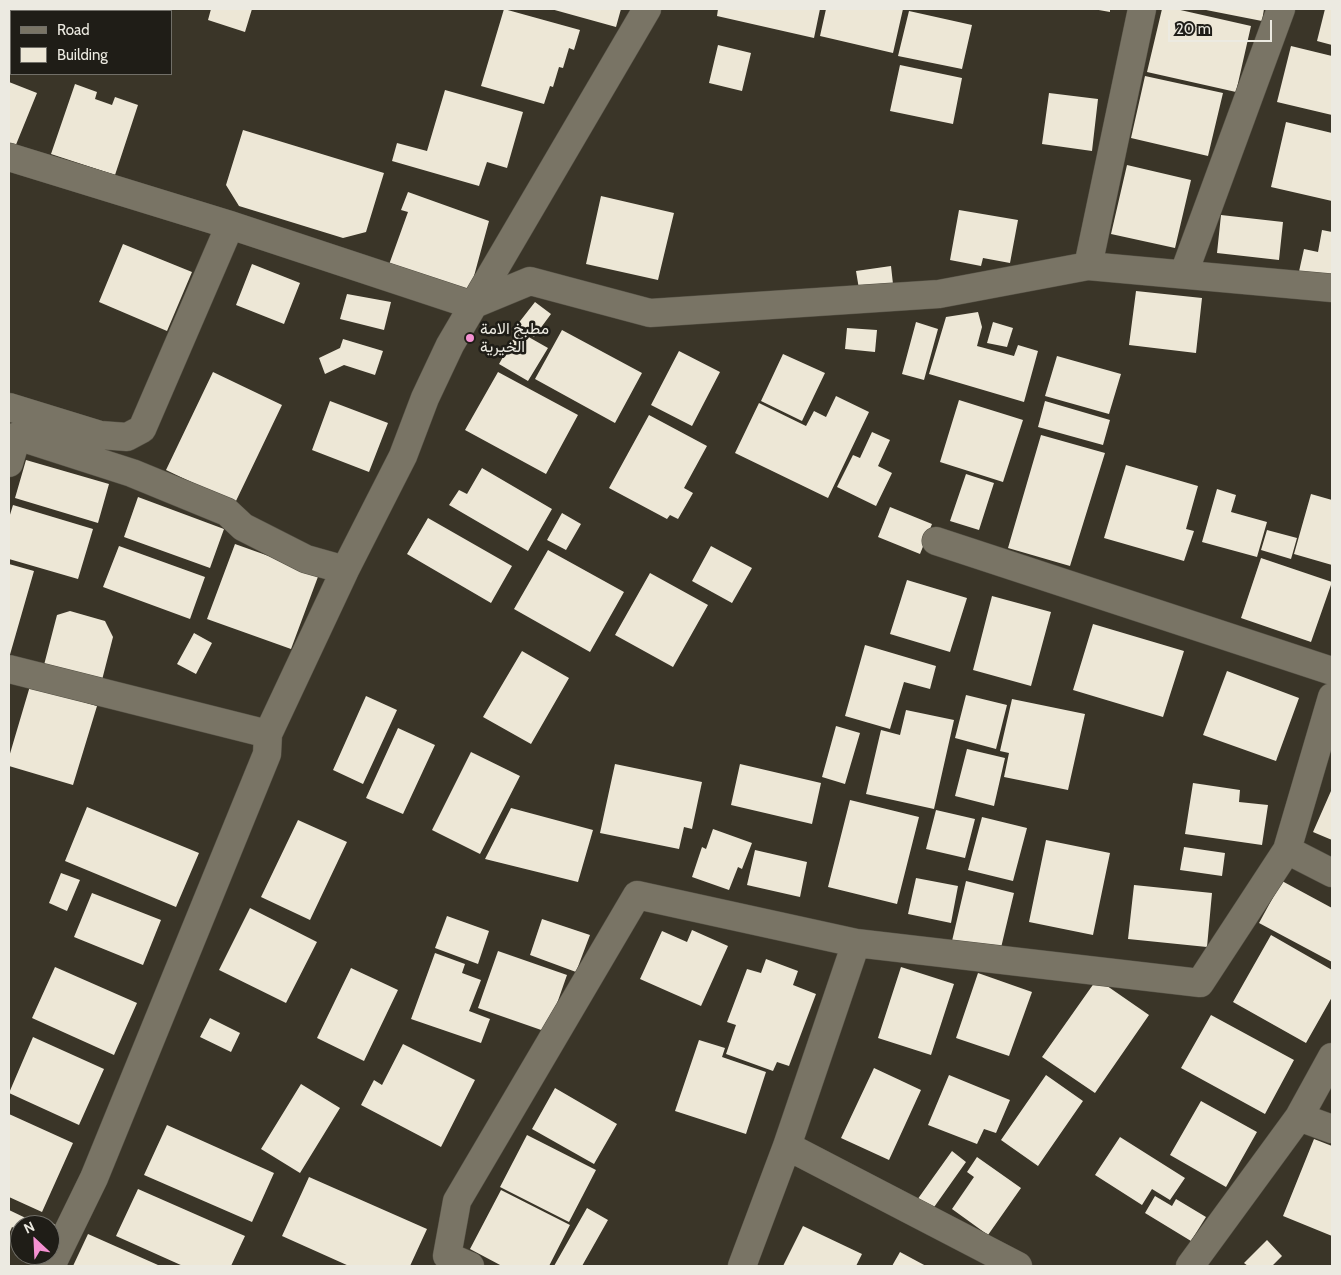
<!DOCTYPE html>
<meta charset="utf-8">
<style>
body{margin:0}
#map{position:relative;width:1341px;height:1275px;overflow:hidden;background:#3a3528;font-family:Cabin,sans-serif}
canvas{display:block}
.frame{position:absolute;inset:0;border:10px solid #eceae1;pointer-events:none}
.legend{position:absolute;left:10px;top:10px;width:162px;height:65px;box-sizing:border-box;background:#1f1d17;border:1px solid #716f68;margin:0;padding:6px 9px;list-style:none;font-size:15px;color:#eceae1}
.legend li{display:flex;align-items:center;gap:10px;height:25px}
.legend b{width:25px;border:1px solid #716f68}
.north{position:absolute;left:10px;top:1215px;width:50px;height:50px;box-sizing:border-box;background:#1f1d17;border:1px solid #716f68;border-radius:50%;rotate:335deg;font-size:14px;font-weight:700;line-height:20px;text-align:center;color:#eceae1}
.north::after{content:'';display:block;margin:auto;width:18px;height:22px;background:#f591d2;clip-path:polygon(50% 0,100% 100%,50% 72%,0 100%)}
.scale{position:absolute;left:1168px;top:20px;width:104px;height:22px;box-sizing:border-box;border:2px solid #eceae1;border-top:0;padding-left:6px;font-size:15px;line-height:18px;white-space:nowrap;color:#eceae1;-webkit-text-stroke:4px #1f1d17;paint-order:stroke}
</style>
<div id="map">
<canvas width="1341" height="1275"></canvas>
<div class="frame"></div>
<ul class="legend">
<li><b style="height:6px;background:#797465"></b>Road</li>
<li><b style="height:14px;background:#ede7d6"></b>Building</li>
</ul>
<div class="north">N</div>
<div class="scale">20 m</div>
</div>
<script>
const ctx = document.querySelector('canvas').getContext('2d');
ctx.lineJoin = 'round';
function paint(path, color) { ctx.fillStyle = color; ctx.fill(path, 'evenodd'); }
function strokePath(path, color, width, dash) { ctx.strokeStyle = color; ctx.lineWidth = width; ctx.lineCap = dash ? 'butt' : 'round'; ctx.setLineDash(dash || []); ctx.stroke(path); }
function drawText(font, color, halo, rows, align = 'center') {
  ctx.font = font + ' Cabin,Vazirmatn,sans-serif'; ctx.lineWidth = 5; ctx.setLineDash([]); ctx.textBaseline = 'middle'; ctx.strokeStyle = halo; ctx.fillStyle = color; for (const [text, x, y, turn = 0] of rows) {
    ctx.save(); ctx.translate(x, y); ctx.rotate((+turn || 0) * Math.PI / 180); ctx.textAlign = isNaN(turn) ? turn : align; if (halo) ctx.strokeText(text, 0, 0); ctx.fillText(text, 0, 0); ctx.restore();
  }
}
const building = new Path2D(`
 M9,9H64L63,11H11V65L9,64Z
 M211,9H252L245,32L208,20Z
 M504,9L580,30L574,50L569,48L563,68L559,67L553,87L550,86L544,104L481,86Z
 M551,9H621L616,27Z
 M718,9H820L814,38L717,16Z
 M826,9H903L893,53L820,36Z
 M1093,9H1110V12Z
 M1162,9H1176L1251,26L1236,92L1147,72Z
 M1201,9H1264L1262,21Z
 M1325,9H1332V45L1317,41Z
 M909,11L972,25L962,69L898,56Z
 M718,45L751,53L742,91L709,83Z
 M1291,46L1332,56V115L1277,102Z
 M900,65L962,78L953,124L890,111Z
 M1145,76L1223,93L1208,156L1131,138Z
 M9,82L37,93L13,152L9,150Z
 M75,84L97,92L95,99L112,105L115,97L138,105L115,175L51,154Z
 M445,90L523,112L507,168L487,162L479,186L392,161L397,143L427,151Z
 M1049,93L1098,99L1092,151L1042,144Z
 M1286,122L1332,133V201L1271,187Z
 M243,130L384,173L366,232L343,238L239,206L226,185Z
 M1127,165L1191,180L1175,248L1111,234Z
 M408,192L489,221L471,287L455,297L386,273L408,212L401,210Z
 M601,196L674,213L658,280L586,264Z
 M959,210L1018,220L1010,263L983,258L981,266L950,260Z
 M1221,215L1283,222L1279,260L1217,253Z
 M1322,230L1332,232V283L1298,276L1304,249L1318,252Z
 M123,244L192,272L167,331L99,302Z
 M252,264L300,283L284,324L236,305Z
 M891,266L893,284L859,289L856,271Z
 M1136,291L1202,298L1196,353L1129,345Z
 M347,294L391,302L384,330L340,319Z
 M535,302L551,314L534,337L517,325Z
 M978,312L982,327L977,346L1014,356L1018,345L1038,351L1024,402L929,374L946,317Z
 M916,322L938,329L924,380L902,374Z
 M993,322L1013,328L1007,347L987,343Z
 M847,328L877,330L875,352L845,349Z
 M562,330L642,373L615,423L535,379Z
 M518,331L548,348L528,381L499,364Z
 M343,339L383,351L375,375L344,365L325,374L319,358L340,348Z
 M679,351L720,372L692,426L651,405Z
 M783,354L825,373L802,421L761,401Z
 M1057,356L1121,374L1109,414L1045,396Z
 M213,372L282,405L235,503L166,470Z
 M498,372L578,415L546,474L465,430Z
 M836,396L869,412L828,498L735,453L759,403L806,426L814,411L826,417Z
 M959,400L1023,420L1003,482L940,462Z
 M330,401L388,423L369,472L312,450Z
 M1045,401L1110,420L1103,445L1038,427Z
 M649,415L707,446L684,488L693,493L678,519L670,515L667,519L609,488Z
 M872,432L890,440L878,466L892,473L876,506L837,487L853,455L860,458Z
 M1041,435L1105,453L1070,566L1008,548Z
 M26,460L109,484L98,523L15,498Z
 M1126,465L1198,486L1186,529L1194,531L1184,561L1104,538Z
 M482,468L552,509L528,551L449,505L459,490L467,494Z
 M966,474L994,483L979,530L950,521Z
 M1217,489L1236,495L1231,512L1267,522L1257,557L1202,542Z
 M1311,494L1332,500V565L1294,554Z
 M138,497L224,529L210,568L124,537Z
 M13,505L93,529L78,579L9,559V518Z
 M890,507L932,524L920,554L878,537Z
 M562,513L581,524L566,550L547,540Z
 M428,518L512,566L491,603L407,554Z
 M1267,530L1297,538L1291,559L1261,550Z
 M235,544L319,574L291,649L207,619Z
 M119,546L205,577L190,619L103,587Z
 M711,546L752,568L732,603L692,581Z
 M548,550L624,592L590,652L514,609Z
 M1261,558L1332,582L1311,642L1241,618Z
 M9,564L34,571L9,658Z
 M650,573L708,605L673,667L615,635Z
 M907,580L967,598L950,652L890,634Z
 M992,596L1051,612L1031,686L973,670Z
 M70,611L105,621L113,637L102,680L44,665L57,615Z
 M1093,624L1184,651L1163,717L1073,690Z
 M194,633L212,643L196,674L177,664Z
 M865,645L936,666L930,689L904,682L890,729L845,716Z
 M522,651L569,678L531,744L483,717Z
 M1227,671L1299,698L1276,761L1203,735Z
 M30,686L97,706L73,785L9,766V757Z
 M966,695L1007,705L996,749L955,738Z
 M366,696L397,710L363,784L333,770Z
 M1012,699L1085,714L1068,790L1004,777L1009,753L1000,751Z
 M906,710L954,720L934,809L866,794L881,730L900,735Z
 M836,726L860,733L845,784L822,777Z
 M398,728L435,745L403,814L366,798Z
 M967,749L1005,758L994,806L955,796Z
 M471,752L520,776L480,854L432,830Z
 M615,764L702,782L692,829L684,827L679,849L600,833Z
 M740,764L821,783L812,824L731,805Z
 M1193,783L1240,790L1239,802L1268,805L1262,845L1185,834Z
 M1331,791H1332V840L1313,832Z
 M850,800L919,817L897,904L828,887Z
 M87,807L199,853L176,907L65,861Z
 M511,808L593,830L578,882L485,859Z
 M936,810L975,819L965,858L926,849Z
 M982,817L1027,828L1013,881L968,870Z
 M298,820L347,842L310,920L261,897Z
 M713,829L752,843L742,869L738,867L729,890L692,877L702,847L706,849Z
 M1046,840L1110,853L1093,935L1029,922Z
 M1184,847L1225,853L1222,876L1180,870Z
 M755,850L807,862L800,897L747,885Z
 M61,873L80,880L67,911L49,903Z
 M916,878L958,886L951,923L908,914Z
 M966,881L1014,893L1000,952L952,941Z
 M1282,881L1332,908V962L1259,923Z
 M1134,885L1212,893L1207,947L1128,939Z
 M92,893L161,920L143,965L74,937Z
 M250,908L317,942L286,1003L219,970Z
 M447,916L489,931L478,964L435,948Z
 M542,919L590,935L576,972L530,955Z
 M692,930L728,946L701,1006L640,979L662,931L687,942Z
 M1271,935L1332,970V997L1306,1043L1233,1002Z
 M498,951L567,975L547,1032L478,1008Z
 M435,953L465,964L462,973L481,980L469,1011L490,1019L481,1043L411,1019Z
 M766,959L798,971L793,985L816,994L789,1066L777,1062L773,1071L726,1054L736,1025L727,1022L747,969L761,973Z
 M55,967L137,1003L114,1055L32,1018Z
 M901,967L954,984L931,1055L878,1038Z
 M351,968L398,990L364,1061L317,1038Z
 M978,973L1032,992L1009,1056L956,1038Z
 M1097,979L1149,1015L1095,1093L1042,1057Z
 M1211,1015L1294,1060L1265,1114L1181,1068Z
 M210,1018L240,1033L231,1052L200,1037Z
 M33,1037L104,1069L79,1125L9,1093Z
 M699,1040L725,1048L722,1057L766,1072L746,1134L675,1111Z
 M403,1044L475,1080L441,1147L361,1105L374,1080L382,1085Z
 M874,1068L921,1090L889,1160L841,1138Z
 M949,1075L1010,1100L996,1133L984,1129L977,1144L928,1125Z
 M1046,1075L1083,1101L1038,1166L1001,1140Z
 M301,1084L340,1108L300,1173L261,1149Z
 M555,1088L617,1124L594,1164L532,1129Z
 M1201,1101L1257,1132L1226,1187L1170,1155Z
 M9,1114L73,1143L42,1212L9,1197Z
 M167,1125L274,1173L252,1222L144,1175Z
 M527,1135L596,1170L569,1222L500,1187Z
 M1120,1137L1185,1178L1170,1200L1152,1189L1142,1205L1095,1175Z
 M1314,1139L1332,1146V1236L1283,1216Z
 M952,1151L966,1162L932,1210L917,1200Z
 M977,1157L1021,1188L988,1235L952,1209L974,1177L967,1172Z
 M309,1177L427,1229L410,1266H349L282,1236Z
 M138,1189L245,1236L231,1266H183L116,1236Z
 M501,1190L570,1225L549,1266H502L470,1249Z
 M1155,1196L1172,1206L1176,1199L1206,1217L1191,1241L1145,1213Z
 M587,1208L608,1220L582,1266H554Z
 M9,1210L32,1221L30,1225H20V1231L12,1227L9,1234Z
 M38,1216L60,1227L50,1248V1225H33Z
 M803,1226L862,1254L856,1266H783Z
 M88,1234L158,1265V1266H73Z
 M1267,1240L1282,1256L1272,1266H1248L1244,1263Z
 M900,1252L926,1266H892Z`);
const minor = new Path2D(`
 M9,157L230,225L472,305L530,281L650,313L939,294L1088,266L1332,288
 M1088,266L1142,9
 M1184,273L1281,9
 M9,407L100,435L127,437L142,429L230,225
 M9,463L17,436L132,473L227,512L243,527L306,559L345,570
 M936,541L1332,671
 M9,669L268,734
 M1287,850L1332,697
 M856,943L787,1146L1018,1266
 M1299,1117L1332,1129
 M51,1266L94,1178L267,754L268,734L345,570L403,456L425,398L450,345L647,9
 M470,1266L447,1256L457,1201L637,895L856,943L1200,983L1287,850L1332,873
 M742,1266L787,1146
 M1190,1266L1299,1117L1332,1057`);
const markers = [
 [470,338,5,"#f591d2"]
];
const poiNames = [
 ["مطبخ الامة",480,329],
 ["الخيرية",480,347]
];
paint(building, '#ede7d6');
strokePath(minor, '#565246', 29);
strokePath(minor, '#797465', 28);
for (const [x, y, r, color] of markers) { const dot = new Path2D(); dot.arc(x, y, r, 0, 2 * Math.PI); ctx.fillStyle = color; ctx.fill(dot); strokePath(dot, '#1f1d17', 2); }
drawText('16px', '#eceae1', '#1f1d17', poiNames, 'left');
</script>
